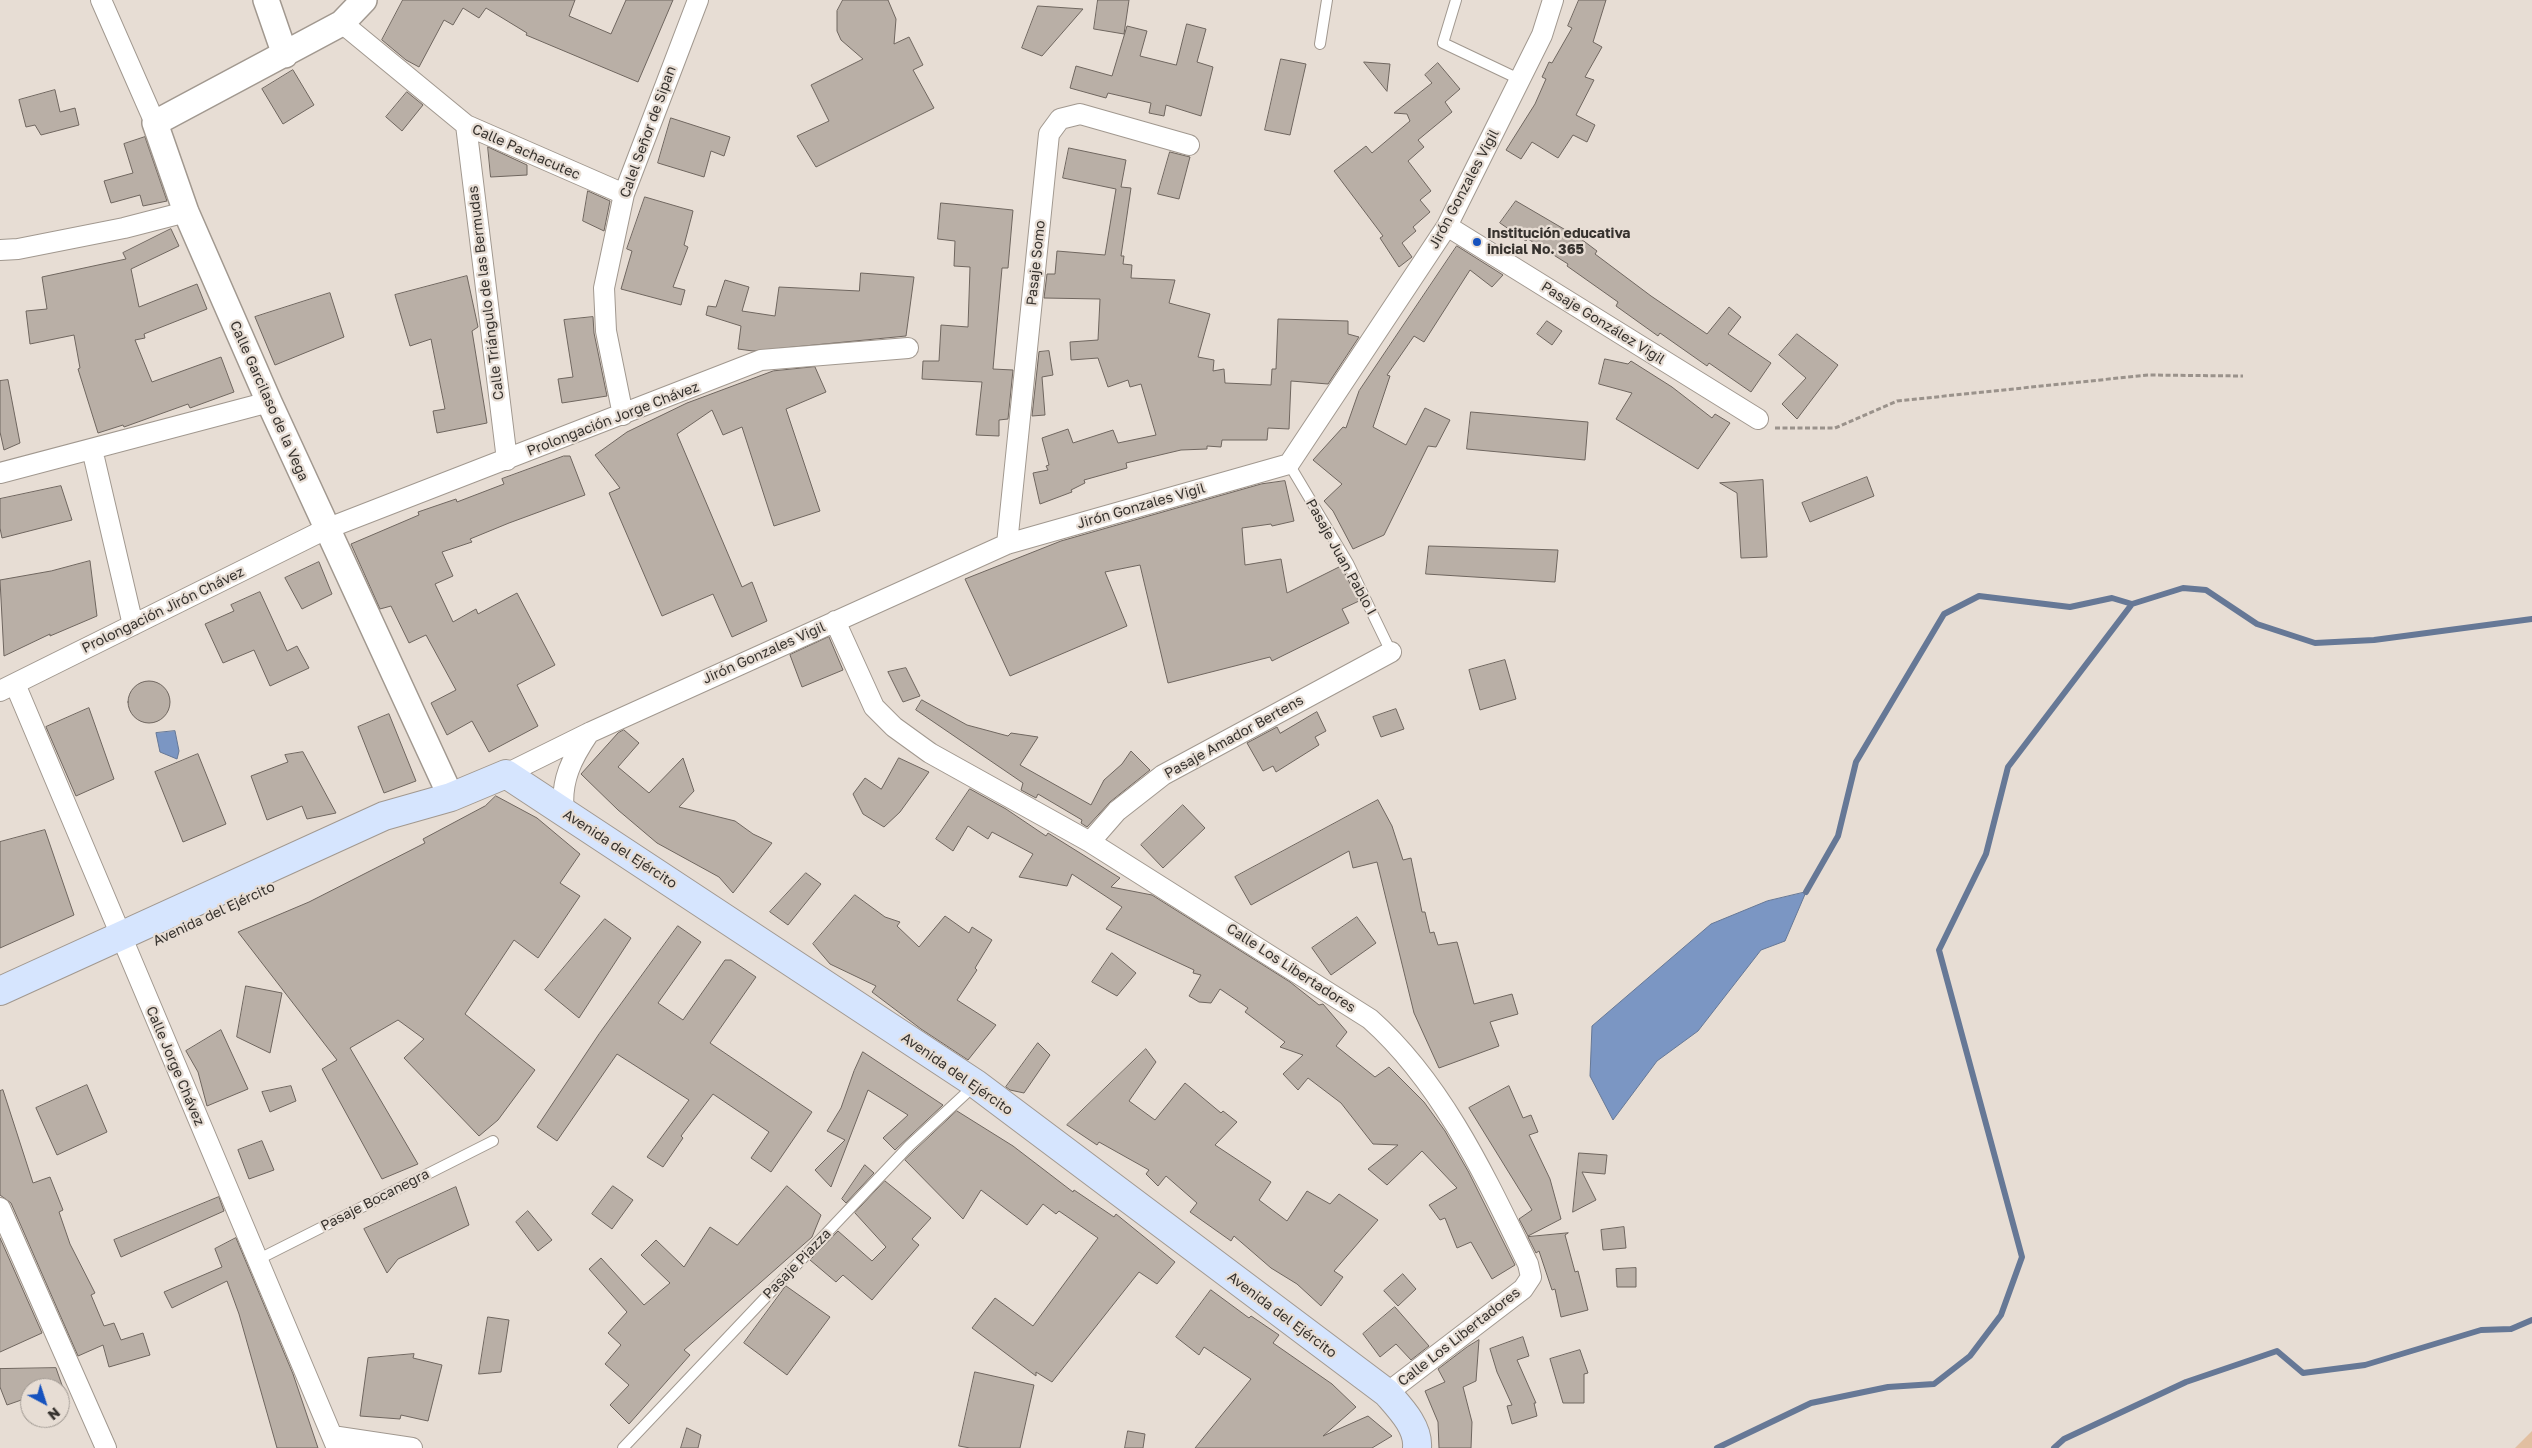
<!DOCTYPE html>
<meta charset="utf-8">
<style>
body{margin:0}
#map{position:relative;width:2532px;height:1448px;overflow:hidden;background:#e7ddd4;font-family:"Golos Text",sans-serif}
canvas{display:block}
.north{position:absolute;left:20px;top:1378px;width:50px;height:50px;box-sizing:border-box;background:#e7ddd4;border:1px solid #a09992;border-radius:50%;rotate:140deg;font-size:14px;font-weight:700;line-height:20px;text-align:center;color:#36322e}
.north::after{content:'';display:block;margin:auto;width:18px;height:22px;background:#1652be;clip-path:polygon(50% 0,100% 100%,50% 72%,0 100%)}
</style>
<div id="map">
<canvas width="2532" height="1448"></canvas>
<div class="north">N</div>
</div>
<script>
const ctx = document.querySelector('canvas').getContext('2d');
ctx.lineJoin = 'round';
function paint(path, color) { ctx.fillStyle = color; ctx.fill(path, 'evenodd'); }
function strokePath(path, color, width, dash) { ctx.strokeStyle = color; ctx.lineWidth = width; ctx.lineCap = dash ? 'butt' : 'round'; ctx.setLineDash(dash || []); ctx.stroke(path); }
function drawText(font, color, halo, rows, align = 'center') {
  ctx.font = font + ' "Golos Text",sans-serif'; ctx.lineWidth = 4.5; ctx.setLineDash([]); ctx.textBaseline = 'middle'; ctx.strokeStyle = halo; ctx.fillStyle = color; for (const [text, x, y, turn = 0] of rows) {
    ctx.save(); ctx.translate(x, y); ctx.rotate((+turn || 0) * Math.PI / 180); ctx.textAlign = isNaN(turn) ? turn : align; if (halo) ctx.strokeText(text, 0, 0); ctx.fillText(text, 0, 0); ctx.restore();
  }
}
const green = new Path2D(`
 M2532,1431V1448H2515Z`);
const water = new Path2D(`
 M175,731L179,751L177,759L160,752L156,733Z
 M1806,892L1785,941L1761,950L1698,1031L1657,1061L1613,1120L1590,1076L1592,1026L1711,924L1767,901Z`);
const stream = new Path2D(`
 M1806,892L1838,836L1856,762L1944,614L1979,596L2070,607L2112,598L2132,604
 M1717,1448L1811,1403L1888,1387L1934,1384L1970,1356L2001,1315L2022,1257L1939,950L1986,854L2008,767L2132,604L2183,588L2206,590L2257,624L2315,643L2374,640L2532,619
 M2054,1448L2064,1439L2186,1382L2277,1351L2303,1373L2365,1365L2481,1330L2511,1329L2532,1320`);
const building = new Path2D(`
 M403,0H575L569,16L611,34L626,0H673L638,82L526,35L527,33L486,8L479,18L463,8L453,25L444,20L419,67L406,60L382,40Z
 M843,0H888L896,19L894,44L909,37L923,65L913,70L934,108L816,167L797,136L829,121L811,85L863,59L841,40L837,31V11Z
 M1098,0H1129L1124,34L1094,29Z
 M1579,0H1606L1593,42L1602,47L1585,77L1594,80L1576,115L1595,125L1587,142L1573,135L1558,158L1532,142L1521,159L1506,150L1535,104L1546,79L1542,77L1549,62L1552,63L1572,28L1568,26Z
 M1038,6L1083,9L1042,56L1022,48Z
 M1187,24L1206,29L1197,62L1213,67L1201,116L1166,105L1164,116L1149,113L1151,103L1108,93L1106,98L1070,88L1076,66L1112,76L1127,26L1147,31L1140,56L1176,65Z
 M1281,59L1306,64L1290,135L1265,130Z
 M1364,62L1390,64L1387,91Z
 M1438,63L1460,89L1445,102L1452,112L1418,140L1424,147L1408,161L1431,191L1420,200L1430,212L1413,227L1416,231L1402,243L1412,257L1399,267L1380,238L1383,236L1334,171L1366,146L1372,153L1410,121L1407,114L1394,113L1432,83L1425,75Z
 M293,70L314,105L283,124L262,89Z
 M55,90L60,112L75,108L79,125L41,135L35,125L26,127L19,100Z
 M407,92L423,105L402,131L386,117Z
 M671,118L730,137L724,156L711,151L704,177L658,163Z
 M145,137L167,201L143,206L140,195L111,203L104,181L133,173L124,144Z
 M488,147L527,165V175L491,177Z
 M1069,148L1126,160L1121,187L1131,188L1121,256H1124L1123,264L1132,265L1131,278L1175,280L1169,303L1210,314L1198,357L1214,360L1213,371L1224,369L1225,383L1271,385L1272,369H1276L1278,319L1348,321V334L1359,337L1328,384L1291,381L1289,429L1268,428L1267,440H1222L1221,447L1207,446V449L1181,450L1126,463L1127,468L1084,480L1085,483L1071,490L1072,492L1040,504L1033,473L1048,470L1046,466L1049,465L1042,438L1068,429L1073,443L1113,430L1118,443L1156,435L1141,384L1130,387L1128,380L1108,387L1098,358L1071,360L1070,342L1098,340L1100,299L1044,298L1047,274H1055L1057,251L1105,255L1116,189L1063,178Z
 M1170,152L1190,157L1179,199L1158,194Z
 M588,191L610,201L604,231L583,221Z
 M645,197L693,211L684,245L688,247L673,287L685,290L681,305L621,289L632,251L627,249Z
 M1516,201L1581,239L1597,251L1595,254L1651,296L1707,334L1729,307L1741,317L1728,334L1771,363L1751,392L1709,363L1707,366L1660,333L1658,336L1616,306L1618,302L1567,266L1568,264L1528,239L1526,241L1500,223Z
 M941,203L1013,210L1008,268H1002L993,369L1013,370L1008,419L999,420V436L976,435L982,382L922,379L923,361H939L941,325L968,327L970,267L954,266L955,241L938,239Z
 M171,229L179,246L131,269L139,307L197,284L207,309L144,334L145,338L135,340L152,382L221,357L234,392L190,408L188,404L124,427L123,425L98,433L78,369L80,368L74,335L30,344L26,311L47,309L42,277L126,259L123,253Z
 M1457,246L1503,275L1492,287L1470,270L1424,342L1414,336L1387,375L1390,376L1373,427L1406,445L1425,408L1450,420L1436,447L1428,446L1384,535L1353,549L1333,511L1324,501L1342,484L1313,460L1343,427L1346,428L1359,391Z
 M861,273L914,277L906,336L753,351L738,349L741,326L706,315L708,306L716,307L725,280L749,287L742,311L775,316L779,287L859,291Z
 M467,276L478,327L472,331L487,423L437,433L433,411L445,409L431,339L410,346L395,295Z
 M330,293L344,337L275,365L255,317Z
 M593,317L594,333L607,396L562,403L558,379L573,377L564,320Z
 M1547,321L1562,331L1552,345L1537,334Z
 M1797,334L1838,365L1797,419L1782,404L1806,378L1779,355Z
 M1049,351L1053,375L1042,377L1045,415L1032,416L1039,352Z
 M1605,359L1628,364L1631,361L1672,387L1712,418L1715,414L1730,423L1698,469L1616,419L1632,393L1599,384Z
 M815,367L826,392L786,409L820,511L774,526L742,427L723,435L712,410L677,434L742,587L752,582L767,621L732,637L713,594L662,616L609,493L620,488L595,455L627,432L687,403L773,371Z
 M8,380L20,443L4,450L0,432V381Z
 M1471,412L1588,422L1585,460L1467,449Z
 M564,456H570L585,495L509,523L470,539L472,542L442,552L453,576L435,584L453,622L476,609L478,614L517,593L555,665L517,685L538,726L489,752L472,721L447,735L431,703L456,690L426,635L409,643L391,606L380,609L351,544L419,515L418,512L456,499L457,502L504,484L502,479Z
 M1867,477L1874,496L1810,522L1802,503Z
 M1763,480L1767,557L1741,558L1737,493L1720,483Z
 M1285,481L1294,521L1272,526L1271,524L1242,528L1245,565L1281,559L1287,593L1341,566L1359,601L1342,609L1349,623L1272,661L1270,657L1168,683L1140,565L1105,572L1127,626L1010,676L965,579L1061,541L1261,484Z
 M61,486L72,520L2,538L0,528V499Z
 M1429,546L1558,550L1555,582L1426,574Z
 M90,561L97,616L50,636V634L4,656L0,580L51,571Z
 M319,562L332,594L302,609L285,578Z
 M260,592L287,651L297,646L309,668L270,686L254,650L223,663L205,624L234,611L231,605Z
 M829,637L843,670L802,687L790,655Z
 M1505,660L1516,699L1480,710L1469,670Z
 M906,668L920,696L903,702L888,672Z
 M128 702a21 21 0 1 1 42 0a21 21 0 1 1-42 0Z
 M922,700L967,725L1008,736L1011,733L1038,737L1020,765L1091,805L1104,780L1122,764L1131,751L1150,770L1110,802L1087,827L1081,823L1082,820L1038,794L1036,798L1021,790L1023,783L916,710Z
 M89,708L114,779L76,796L46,727Z
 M1396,709L1404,729L1381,737L1373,717Z
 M1317,712L1326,731L1315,737L1319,745L1276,772L1273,766L1263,771L1247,743L1277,727L1280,733Z
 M389,714L416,781L384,793L358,727Z
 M624,730L639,743L618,767L649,793L683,758L694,791L679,807L735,821L753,834L772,843L733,893L719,877L657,843L618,810L581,774L618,733Z
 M303,752L336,813L307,819L302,806L267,820L251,776L288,762L285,755Z
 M198,754L226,824L183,842L155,772Z
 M899,758L929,772L900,812L884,827L863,814L853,794L865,778L881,789Z
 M970,789L1006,809L1046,836L1048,833L1120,878L1111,887L1152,895L1290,982L1319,1005L1323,1004L1347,1032L1336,1046L1375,1077L1389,1067L1424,1102L1445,1131L1468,1171L1515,1265L1492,1279L1471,1242L1457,1248L1445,1218L1440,1220L1429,1205L1457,1188L1422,1151L1387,1185L1368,1169L1398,1145L1373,1144L1341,1103L1308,1078L1298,1090L1283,1074L1303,1055L1280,1047L1285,1042L1245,1012L1248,1008L1220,989L1211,1003L1199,1002L1189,996L1201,975L1193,973L1194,970L1106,929L1122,907L1072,874L1067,886L1019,877L1033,854L992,832L988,839L968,826L953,851L936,839Z
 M496,796L537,818L580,854L560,883L580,896L538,958L514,940L465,1014L535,1070L498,1120L479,1136L404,1058L424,1039L398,1020L350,1048L418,1164L382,1179L322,1069L337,1060L238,932L309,902L425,843L423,839L485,806Z
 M1378,800L1392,826L1403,860L1411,858L1422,912H1425L1430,933L1434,932L1438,945L1457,942L1474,1004L1512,994L1518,1014L1490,1022L1499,1046L1439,1068L1414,1013L1377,862L1353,868L1349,851L1251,905L1235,877Z
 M1183,805L1205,828L1163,868L1141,845Z
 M45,830L74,915L0,948V842Z
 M806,873L821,884L788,925L770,912Z
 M855,895L885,917L900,922L897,926L919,947L945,916L969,933L972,927L992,940L975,968L977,970L957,1000L996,1025L968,1060L921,1029L872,992L876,986L830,964L813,944Z
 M1357,917L1376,943L1331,975L1312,948Z
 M605,919L631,938L579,1018L545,990Z
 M678,926L701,942L658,1003L683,1020L725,960H731L756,977L710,1043L812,1112L771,1172L751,1158L769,1132L713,1094L681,1136L683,1138L663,1167L647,1157L689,1100L617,1054L557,1141L537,1127L599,1034Z
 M1112,953L1136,973L1117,996L1092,982Z
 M246,986L282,993L270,1053L237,1037Z
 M221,1030L248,1089L207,1106L198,1072L186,1051Z
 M1038,1043L1050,1055L1024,1093L1010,1090L1006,1087Z
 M1146,1049L1156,1062L1129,1101L1155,1120L1185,1083L1221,1113L1223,1111L1237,1122L1215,1145L1271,1182L1259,1200L1287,1221L1307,1191L1330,1204L1339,1194L1378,1220L1334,1271L1343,1277L1321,1306L1297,1284L1271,1268L1234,1236L1231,1241L1190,1212L1197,1203L1166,1176L1158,1186L1146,1174L1149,1170L1099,1142L1097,1145L1067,1125Z
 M863,1052L943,1105L895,1150L883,1138L908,1115L868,1090L831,1187L815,1170L845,1140L827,1131L841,1108L854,1071Z
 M87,1085L107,1132L57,1155L36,1108Z
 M291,1086L296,1101L270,1112L262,1092Z
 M1509,1086L1523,1118L1531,1115L1538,1132L1529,1135L1550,1179L1561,1219L1528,1236L1519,1219L1532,1210L1469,1108Z
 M3,1090L33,1183L50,1177L63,1210L59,1212L70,1244L95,1293L91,1295L104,1326L114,1323L121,1340L143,1333L150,1355L109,1367L103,1345L78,1356L11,1203L0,1195V1091Z
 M957,1111L1013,1146L1073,1192L1074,1190L1114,1217L1116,1214L1175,1262L1157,1284L1139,1272L1052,1382L1036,1372V1376L972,1328L995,1298L1033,1326L1098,1238L1059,1211L1056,1214L1043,1204L1027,1225L981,1190L963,1219L905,1160Z
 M262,1141L274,1170L249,1179L238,1150Z
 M1579,1153L1607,1155L1605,1174L1582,1172L1596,1200L1573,1212Z
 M865,1165L874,1173L846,1203L842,1199Z
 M885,1181L931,1218L912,1239L919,1245L872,1300L843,1275L836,1282L810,1260L838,1231L872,1261L886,1247L855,1213Z
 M613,1186L633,1200L612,1229L592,1214Z
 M787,1186L821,1215L812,1237L684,1350L690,1355L629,1424L610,1405L629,1385L605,1364L621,1345L608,1333L627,1312L589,1269L601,1258L644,1305L670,1283L641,1255L656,1240L684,1267L710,1227L737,1245Z
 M456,1187L469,1225L398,1259L387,1273L364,1229Z
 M219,1197L224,1211L121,1257L114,1240Z
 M528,1211L552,1240L538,1251L516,1222Z
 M1624,1227L1626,1248L1603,1250L1601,1230Z
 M1568,1233L1565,1235L1575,1272L1578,1271L1588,1310L1561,1317L1555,1289L1552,1290L1539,1251L1536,1253L1528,1237Z
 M0,1238L42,1333L0,1352Z
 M236,1238L293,1374L318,1448H277L239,1314L227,1281L172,1308L164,1292L222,1267L215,1249Z
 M1636,1268V1287H1617L1616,1269Z
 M1403,1274L1416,1289L1398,1306L1384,1291Z
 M786,1286L830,1317L787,1375L744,1343Z
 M1211,1290L1249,1318L1251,1316L1279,1335L1273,1343L1332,1384L1356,1407L1323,1436L1368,1416L1392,1436L1372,1448H1195L1251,1379L1204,1347L1199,1355L1176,1337Z
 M1395,1307L1429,1346L1411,1360L1396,1344L1380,1357L1363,1334Z
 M488,1317L509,1320L501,1372L479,1374Z
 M1523,1337L1529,1356L1517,1360L1536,1403H1534L1537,1416L1512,1424L1507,1406L1512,1405L1497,1372L1490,1349Z
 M1479,1340L1476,1381L1463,1387L1472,1422L1471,1448H1439L1438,1422L1425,1391L1445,1382L1438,1369L1467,1347Z
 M1580,1350L1588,1373L1584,1374V1403H1563L1550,1359Z
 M414,1354L413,1358L442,1365L428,1421L401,1415L400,1419L360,1416L368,1358Z
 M56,1368L63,1388H30V1397L7,1405L0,1387V1369Z
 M975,1372L1034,1385L1020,1448H970L959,1446Z
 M687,1428L701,1435L698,1448H681Z
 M1128,1431L1145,1434L1143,1448H1125Z`);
const path = new Path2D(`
 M1775,428H1835L1897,401L2148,375L2243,376`);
const service = new Path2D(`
 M1456,0L1443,43L1521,80
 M1320,44L1327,0
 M1289,464L1348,563L1391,652
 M257,1260L493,1141
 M623,1448L909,1146L975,1085`);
const minor = new Path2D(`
 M101,0L155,123
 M342,23L466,125L624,194
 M466,125L507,460
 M1447,226L1758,419
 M0,250L18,249L124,228L186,212
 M623,415L606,331L604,288L624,194L698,0
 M92,449L133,625
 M0,473L269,402
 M1007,544L1049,134L1060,119L1080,114L1189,145
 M835,621L874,707L894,727L930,753L1090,842L1370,1019C1443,1084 1486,1178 1528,1264L1531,1277L1523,1289L1387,1393
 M15,684L337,1448
 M0,691L326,529L761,360L908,348
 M506,774L591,732L1007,544L1289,464L1447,226L1542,35L1553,0
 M564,812C560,781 572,758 589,733
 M1090,842L1117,811L1163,775L1391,652
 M0,1208L106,1448
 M332,1436L412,1448`);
const tertiary = new Path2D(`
 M266,0L285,55
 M364,0L342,23L155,123L186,212L269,402L451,797`);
const secondary = new Path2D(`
 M0,991L384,816L451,797L506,774L976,1084L1387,1393C1400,1408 1419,1427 1417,1448`);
const markers = [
 [1477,242,5,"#1652be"]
];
const streetNames = [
 ["Calel Señor de Sipan",648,132,-70],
 ["Calle Pachacutec",526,152,24],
 ["Jirón Gonzales Vigil",1464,189,-62],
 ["Pasaje Somo",1036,263,-84],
 ["Calle Triángulo de las Bermudas",486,293,-97],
 ["Pasaje González Vigil",1603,323,32],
 ["Calle Garcilaso de la Vega",269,401,66],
 ["Prolongación Jorge Chávez",613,419,-21],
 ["Jirón Gonzales Vigil",1141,506,-16],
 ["Pasaje Juan Pablo I",1341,557,61],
 ["Prolongación Jirón Chávez",163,610,-26],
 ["Jirón Gonzales Vigil",764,653,-24],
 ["Pasaje Amador Bertens",1234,737,-29],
 ["Avenida del Ejército",620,849,33],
 ["Avenida del Ejército",214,914,-25],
 ["Calle Los Libertadores",1291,968,33],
 ["Calle Jorge Chávez",175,1066,67],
 ["Avenida del Ejército",957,1074,35],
 ["Pasaje Bocanegra",375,1200,-27],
 ["Pasaje Piazza",797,1264,-46],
 ["Avenida del Ejército",1282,1315,37],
 ["Calle Los Libertadores",1459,1337,-38]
];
const poiNames = [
 ["Institución educativa",1487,234],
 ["inicial No. 365",1487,250]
];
paint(green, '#e1bfa1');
paint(water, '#7b96c3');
strokePath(water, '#667896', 1);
strokePath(stream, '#667896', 6);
paint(building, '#b9afa6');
strokePath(building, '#6f665f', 1);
strokePath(service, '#a1988f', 12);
strokePath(minor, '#a1988f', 22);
strokePath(tertiary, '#a1988f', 28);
strokePath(secondary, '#a1988f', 30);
strokePath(path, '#9a928b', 3, [5, 2.5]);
strokePath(service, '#fff', 10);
strokePath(minor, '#fff', 20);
strokePath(tertiary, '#fff', 25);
strokePath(secondary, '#d6e5fe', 28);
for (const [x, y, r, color] of markers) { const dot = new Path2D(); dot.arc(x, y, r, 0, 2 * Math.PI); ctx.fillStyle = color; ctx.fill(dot); strokePath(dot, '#e7ddd4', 2); }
drawText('14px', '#36322e', '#e7ddd4', streetNames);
drawText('bold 14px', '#36322e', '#e7ddd4', poiNames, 'left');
</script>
